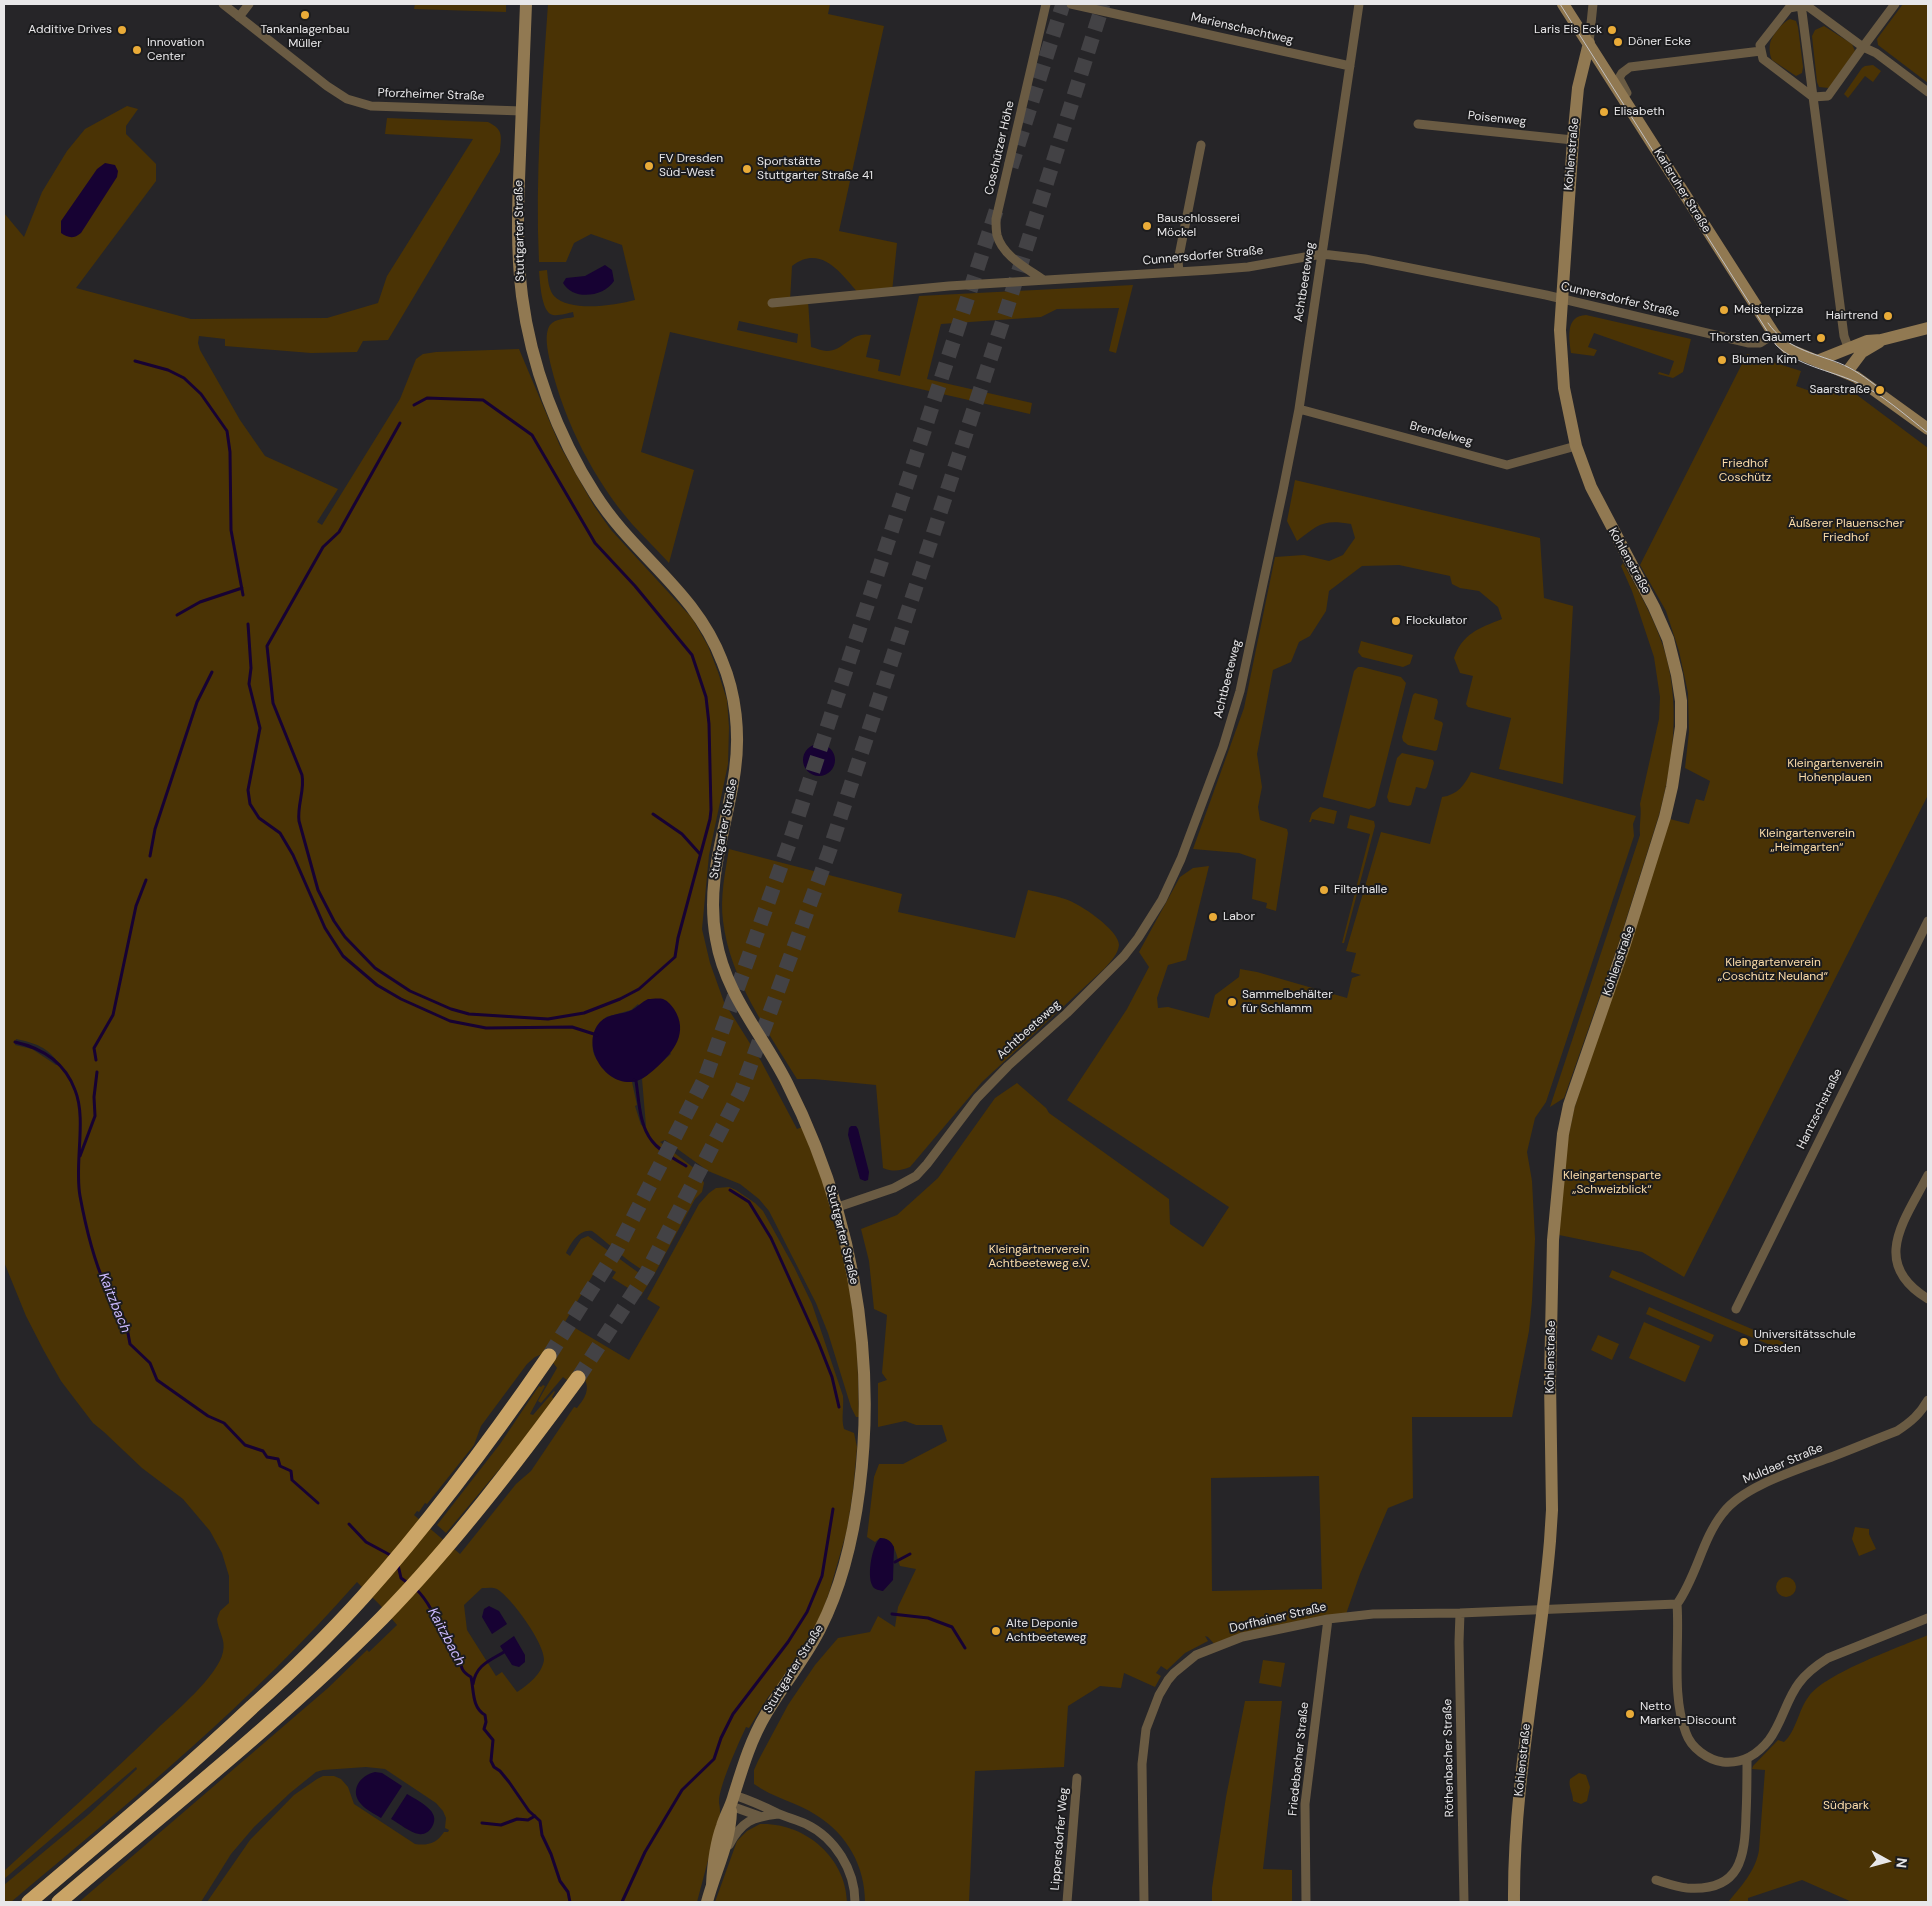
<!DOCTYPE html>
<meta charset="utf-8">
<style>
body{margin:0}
#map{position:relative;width:1932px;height:1906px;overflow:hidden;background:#262528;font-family:"DM Sans",sans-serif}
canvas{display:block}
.frame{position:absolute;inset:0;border:5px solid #e8e7e9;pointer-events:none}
.north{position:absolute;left:1862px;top:1836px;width:50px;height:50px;-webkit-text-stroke:4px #1c1c1e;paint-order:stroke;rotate:97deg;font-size:14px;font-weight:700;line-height:20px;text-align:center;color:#e8e7e9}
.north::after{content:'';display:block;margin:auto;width:18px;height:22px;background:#e8e7e9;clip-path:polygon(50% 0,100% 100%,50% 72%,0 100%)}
</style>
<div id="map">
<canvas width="1932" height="1906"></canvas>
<div class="frame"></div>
<div class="north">N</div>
</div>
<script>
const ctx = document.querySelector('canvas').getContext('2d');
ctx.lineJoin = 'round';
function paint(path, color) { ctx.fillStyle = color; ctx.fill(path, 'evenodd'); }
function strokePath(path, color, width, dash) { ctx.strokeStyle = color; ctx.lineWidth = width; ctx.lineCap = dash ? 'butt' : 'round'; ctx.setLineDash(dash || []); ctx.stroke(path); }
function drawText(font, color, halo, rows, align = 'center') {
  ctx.font = font + ' "DM Sans",sans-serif'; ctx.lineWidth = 4; ctx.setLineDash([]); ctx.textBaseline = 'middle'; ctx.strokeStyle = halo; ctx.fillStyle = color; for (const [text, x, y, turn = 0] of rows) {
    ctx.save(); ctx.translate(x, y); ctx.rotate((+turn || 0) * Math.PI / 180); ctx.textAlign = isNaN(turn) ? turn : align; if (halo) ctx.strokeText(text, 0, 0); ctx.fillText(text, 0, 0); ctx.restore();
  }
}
const green = new Path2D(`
 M415,4H506V12L414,9Z
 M548,4H830L828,14L884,26L839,231L897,243L892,292L860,295C842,275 822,243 792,266L790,301L808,300L811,347C816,348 822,351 827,351C844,351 851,331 871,335L866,357L880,360L878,371L900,376L919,296L1133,285L1116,353L1109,351L1119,308L1057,309L1041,317L941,324L927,379L1032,403L1030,414L670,332L641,452L694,470L669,563C657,550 644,537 632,524C594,480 565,423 551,366C549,356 543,335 550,325C556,318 566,319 574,317L573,312C568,313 559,316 553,315C541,313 540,281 539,271L547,270C548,278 548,289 554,296C571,313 615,305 635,300L622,245L591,234L574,243L566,262H539C535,176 542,90 548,4ZM739,321L798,334L797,343L737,330Z
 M1903,4H1928V83L1878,45L1877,39Z
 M1790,19L1796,21L1798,27L1803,67L1802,73L1796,76L1772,60C1770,56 1769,49 1770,44C1771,36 1783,22 1790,19Z
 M1824,26L1852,44L1855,51L1829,88L1819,87L1817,82L1812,36L1815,30Z
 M1873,65L1881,71L1873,82L1865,76L1848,98L1844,94L1862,68L1865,66Z
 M127,106L138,109L126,126V134L156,164V181L76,288L191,319L327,318L378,303L387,276L473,139L385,134L387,118L488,122C504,130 501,136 500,152L388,340L363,341L357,352L311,353L225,346V339L199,336L198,343L200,350L240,420L265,456L338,489L317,522L322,525L400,399L416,359L423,354L436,352L519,349L560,446L594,506L611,530L692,618L708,646L718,672L727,700L729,727L728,764L709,855L702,929L710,963L724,1002L761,1061L797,1129L802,1127L829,1198L847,1274L857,1340L859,1417H856L851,1407L828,1333L816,1303L769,1211L759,1199L740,1184L708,1171L665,1140L660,1142L699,1172L704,1183L702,1192L695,1199L654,1275C633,1268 610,1244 592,1231C579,1229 571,1243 566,1253L570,1256L581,1239L588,1236L650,1281L641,1296L612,1278L616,1272L600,1263L565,1322L629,1360L660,1307L647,1299L699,1204L709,1193L716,1188L729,1187L736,1190L755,1203L763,1211L794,1267L812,1304L843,1396C844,1408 841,1418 844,1429L854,1433L857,1447L853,1491L847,1530L829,1593L817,1626L785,1677L768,1697L749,1728L746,1727C739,1742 718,1788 719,1803C720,1807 720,1811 720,1815L697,1902H207L250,1840L294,1795L317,1779L323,1776H334L341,1779L348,1787L354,1804L415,1844C428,1846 437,1843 444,1832H448L449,1830L445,1828L446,1818L443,1811L436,1803L385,1769L366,1767L323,1770L316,1772L290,1793L254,1827L231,1854L201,1902H79L328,1688L367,1650L369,1652L397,1625L380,1605L357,1582C253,1701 131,1801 11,1902H4V1885L88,1815L137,1769L136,1767L4,1879V1871C55,1824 107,1778 157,1729C175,1712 218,1676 223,1652C226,1639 218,1631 217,1619L220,1611L229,1603V1576L222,1553L210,1531L183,1499L142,1468L104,1432L93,1423L61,1381L44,1351L26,1316L4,1262V213L24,237L42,192L67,151L85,129ZM638,1004L671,1054L642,1079L646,1126L641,1125L635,1106L637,1105L632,1082C626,1081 619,1076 614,1073C585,1057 589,1042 606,1017L631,1010ZM16,1039C35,1043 48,1047 59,1064L56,1065L32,1049L15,1045ZM542,1354L552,1361L557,1368L538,1401L541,1403L563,1377L567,1380L574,1376L584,1378C591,1390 584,1399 577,1408L574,1407L531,1471L516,1484L460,1554L414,1515L417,1511L419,1512L425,1503L427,1504L474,1445L481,1426L527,1364L535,1357ZM482,1588C487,1588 493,1587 497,1589C511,1597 545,1644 544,1660C542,1674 528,1685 517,1692L502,1672L496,1676L467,1630L464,1605Z
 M1586,315L1691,339L1683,372L1673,378L1658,374L1659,372L1669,375L1674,361L1594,333L1588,347L1597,350L1594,356L1571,353C1569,338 1565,316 1586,315Z
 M1747,354L1801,371L1796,386L1813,392L1817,385L1840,396L1845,386L1928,448V795L1684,1277L1642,1252L1559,1235L1563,1164L1574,1109L1670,819L1689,824L1696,799L1704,801L1710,781L1685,768L1689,732L1688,693L1679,651L1666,611L1640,565Z
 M1295,480L1540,538L1544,598L1573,606L1563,784L1499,769L1511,718L1468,707L1466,704L1473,676L1460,673L1454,658C1462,634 1479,628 1502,619L1498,607L1479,591L1460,588L1452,584L1450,576L1399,565L1362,566L1329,591L1326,611L1310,636L1299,642L1291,662L1273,670L1257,754L1262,787L1258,807L1260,820L1287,829L1288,833L1276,911L1266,908L1267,903L1252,899L1256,859L1239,853L1193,849L1244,708L1275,557L1304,555L1329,561L1343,555L1355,538L1351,524C1323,519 1319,524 1297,541L1287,521Z
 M1623,563C1638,590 1653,616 1663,646C1681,701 1674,760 1659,815L1619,942L1564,1098L1550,1107L1640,835C1639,824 1642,814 1640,804L1659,719L1660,697L1654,657L1632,591L1621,566Z
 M1361,641L1413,655L1410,664L1403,667L1362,657L1358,652Z
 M1358,667H1362L1401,677L1406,683L1375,806L1369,809L1323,797V795L1354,671Z
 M1415,693L1437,699L1438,702L1434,719L1442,722L1443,724L1437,750L1435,751L1408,745L1403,741L1402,737L1413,695Z
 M1402,753L1433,760L1434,763L1427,787L1425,789L1416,787L1411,805L1408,806L1389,802L1387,797L1397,758Z
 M1471,772L1636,816L1633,824L1634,836L1546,1102L1535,1118L1527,1152L1532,1181L1535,1239L1532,1301L1529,1331L1512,1417H1412L1413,1498L1388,1508L1360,1574L1345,1617L1216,1646L1208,1637L1205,1636L1208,1641L1185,1653L1167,1670L1161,1666L1156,1673L1161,1676L1155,1687L1124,1673L1121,1688L1100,1686L1068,1706L1064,1767L975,1771L969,1902H865C865,1866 847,1834 816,1815C797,1802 773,1798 754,1784V1770L758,1761L788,1705L815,1665L838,1638L870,1632L878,1616L895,1627L898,1607L916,1569L900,1566C896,1554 895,1539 880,1538L875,1542L867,1537L874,1477L879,1464H903L947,1441L942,1425H916L905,1421L878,1427V1383L887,1380L882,1373L887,1315L874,1309L869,1261L861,1229L897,1215L938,1178L995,1098L1017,1083L1046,1108L1049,1113L1169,1199L1170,1224L1203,1247L1229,1207L1067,1100L1127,1009L1149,967L1139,952L1180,877L1193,868L1209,866L1186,960L1168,965L1157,998L1158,1008L1168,1007L1209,1018L1215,995L1239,977L1240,969L1257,972L1347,998L1352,978L1361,975L1351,972L1356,953L1346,951L1381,832L1430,844L1442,797C1457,795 1465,785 1471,772ZM1319,1476L1322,1589L1212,1591L1211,1478Z
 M1320,807L1337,811L1334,824L1312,819L1311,822H1309L1312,813Z
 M1350,815L1374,821L1375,826L1344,943H1342L1370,834L1347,828Z
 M729,849L902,894L898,912L1015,938L1028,890C1040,893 1053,895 1065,899C1079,903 1119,930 1119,945C1118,954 1111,961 1105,968L982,1082L910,1167C900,1171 893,1172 883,1168L876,1085L814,1079H797C767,1030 730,979 723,921C720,897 725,873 729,849Z
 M1612,1270L1785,1343L1782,1350L1609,1277Z
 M1649,1307L1714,1335L1711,1342L1646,1314Z
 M1644,1322L1700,1346L1685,1382L1629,1358Z
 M1598,1335L1619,1344L1612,1360L1591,1350Z
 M543,1385L545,1386L530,1414L533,1415L554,1391L555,1392L552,1397L554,1399L518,1447L446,1533L437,1525L500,1444L539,1386L541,1387Z
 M1855,1527L1869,1529V1534L1876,1549L1859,1556L1852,1539Z
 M1776 1587a10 10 0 1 1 20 0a10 10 0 1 1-20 0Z
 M1928,1635V1902H1852L1802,1880L1748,1898V1902H1728C1741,1887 1756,1870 1759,1850L1765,1770L1752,1769L1753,1766L1778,1740L1784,1742C1797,1730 1798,1710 1809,1696C1826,1673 1900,1647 1928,1635Z
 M1263,1660L1285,1663L1281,1687L1259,1683Z
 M1245,1701H1282L1263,1869L1292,1870V1902H1212V1888L1226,1797Z
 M1579,1773L1586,1775L1590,1787L1587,1801L1581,1804L1573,1801C1573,1792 1568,1787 1570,1779Z
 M760,1824C804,1822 846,1857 847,1902H715L737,1841L747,1831Z`);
const water = new Path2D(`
 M105,163L115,165L118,171L117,177L81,233C74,239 68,238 61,233V221L97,169Z
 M605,265L612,270L614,281C604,297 573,301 563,283L566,278L585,276Z
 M803 760a16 16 0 1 1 32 0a16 16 0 1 1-32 0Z
 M648,999C652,999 659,998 663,999C668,1001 671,1005 674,1009C689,1032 674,1052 656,1068C647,1076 639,1083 627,1082C601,1080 581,1043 600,1022C609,1013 622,1015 632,1010C637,1007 642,1002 648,999Z
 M851,1126H856L858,1129L869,1172L868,1180L865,1181L860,1179L848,1135L849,1128Z
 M880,1538C887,1538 891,1541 894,1547L893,1580L883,1591C879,1590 874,1590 872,1585C867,1574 872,1546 880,1538Z
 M489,1606L499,1611L507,1624L492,1634L482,1617L484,1609Z
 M514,1636L525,1655V1662L519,1667L512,1665L500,1646Z
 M375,1772L382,1773L402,1786L381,1818C375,1814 366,1810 361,1804C349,1791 360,1775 375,1772Z
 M407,1794C418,1801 442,1811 432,1827C429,1832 424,1835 419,1834C410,1833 399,1823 391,1819Z`);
const stream = new Path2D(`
 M135,361L168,370L184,378L201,394L227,431L230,452L231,530L243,595
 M400,423L339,532L323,547L267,646L273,703L302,775C305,790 297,805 299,821L318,890L334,921L345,937L375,968L410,991L451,1009L469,1014L548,1019L584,1013L620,999L639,989L675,957L678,938L710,819L711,810L709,724L706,697L692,655L635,586L595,543L532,435L483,400L427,398L414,405
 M177,615L200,602L242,588
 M248,624L251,668L249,684L260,728L248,790L250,804L259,818L280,833L293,855L325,928L343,956L377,985L401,999L450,1021L486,1028L572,1027L597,1035
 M653,814L682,834L700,854
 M150,856L155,829L197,702L212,672
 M15,1042C42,1048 65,1063 75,1090C87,1119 74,1164 80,1196C85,1223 94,1260 105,1285C108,1293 114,1300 119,1308C125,1319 128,1331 130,1344L150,1363L157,1380L208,1416L224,1423L245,1445L263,1451L267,1457L278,1459L280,1466L291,1471L292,1480L318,1503
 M96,1060L94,1048L113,1015L136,906L146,880
 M634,1080L636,1081C639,1100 639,1125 652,1141C660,1152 675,1159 686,1166
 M80,1156L95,1116L94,1097L97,1072
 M730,1190L749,1202L771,1238L819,1344L832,1377L839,1407
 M349,1524L366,1542L392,1556
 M895,1562L910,1554
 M398,1565L401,1578L408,1583
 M415,1588C434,1606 440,1631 451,1654L460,1658C461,1668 462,1672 471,1677C474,1691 472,1708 485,1715L486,1722L484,1729L493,1740L491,1761L494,1767L500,1771L509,1782L529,1811L540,1821L542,1835L551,1854L560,1881L568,1892L570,1902
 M892,1614L928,1618L952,1627L965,1648
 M473,1684C476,1665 489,1661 504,1652
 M482,1823L501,1825L517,1819L528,1820L535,1816
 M622,1902L645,1852L682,1790L714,1759L721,1738L733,1714L788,1642L807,1612L822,1576L833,1509`);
const highwayTunnel = new Path2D(`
 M1011,167L1063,4
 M549,1356L617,1249L706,1076L790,841L998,205
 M578,1378L647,1272L741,1091L829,852L1008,305L1103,4`);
const street = new Path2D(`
 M223,4L327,86L347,99L371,106L522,111
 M1071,4L1350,66
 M1801,4L1844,336L1848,347
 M1895,4L1863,47L1876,53L1928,92
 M1806,5L1863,47L1828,96L1813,97L1763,59L1760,45L1789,8Z
 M239,17L249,4
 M1589,43L1593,4
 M1627,93L1619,78L1622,73L1630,67L1761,51
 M1418,124L1573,140
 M1179,272L1178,261L1201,145
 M1042,279C1026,268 1002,255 997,235C996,230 996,224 996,219L1046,4
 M772,303L949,286L1210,270L1248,267L1322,254L1365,259L1546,295L1749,343H1760L1774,334
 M1299,409L1507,465L1576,446
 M1928,1175C1905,1220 1869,1263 1928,1299
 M838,1207L894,1188L916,1176L927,1164L977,1098L1008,1066L1067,1013L1124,956L1138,938L1162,900L1181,859L1223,747L1240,691L1283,490L1299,409L1359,4
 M1736,1309L1928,921
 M1677,1604C1680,1644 1671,1695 1686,1733C1691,1748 1708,1760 1723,1762C1743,1764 1757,1755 1769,1740C1782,1723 1786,1700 1799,1683C1807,1672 1817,1665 1828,1658L1928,1618
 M1677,1604C1697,1576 1702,1539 1723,1513C1744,1485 1801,1469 1834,1456C1855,1448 1876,1439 1897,1431C1911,1422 1920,1414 1928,1400
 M1460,1613L1459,1642L1464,1902
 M734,1795C749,1800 763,1806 777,1813C786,1817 797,1820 806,1824C835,1838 855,1870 855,1902
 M731,1806L759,1816
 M729,1845C742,1821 752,1817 778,1814
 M1656,1880C1666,1883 1677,1887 1687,1888C1741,1892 1745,1857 1746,1814C1747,1796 1747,1778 1747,1759
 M1067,1902L1077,1778
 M1144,1902L1142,1764L1146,1729L1159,1695L1168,1680L1174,1673L1196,1655L1242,1637L1328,1619L1373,1614L1460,1613L1677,1604
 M1306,1902L1305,1804L1328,1619`);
const secondary = new Path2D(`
 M526,4C524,54 522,105 520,155C518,202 516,249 522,296C531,365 557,435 595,494C634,556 695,590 722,661C736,694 740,734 735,770C727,828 705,879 716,939C725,994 763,1035 787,1083C828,1164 854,1251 862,1343C870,1431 861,1549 820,1629C805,1659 783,1685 766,1714C750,1741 742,1769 733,1798C730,1808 725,1816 722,1826C715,1845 713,1865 712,1885
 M1563,4L1774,334L1788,349L1856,377L1928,429
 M1817,361L1867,341L1881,340L1928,328
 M1847,372L1862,352L1879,342
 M707,1902C715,1871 730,1844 731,1811
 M1514,1902C1513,1781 1540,1661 1550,1541L1552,1510L1550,1381L1553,1240L1563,1134L1569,1105L1625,944L1665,817L1672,787L1681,727V701L1677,675L1668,639L1654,607L1591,487L1576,446L1564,388L1560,330L1573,140L1578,88L1589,43`);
const highway = new Path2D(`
 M29,1902C104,1838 180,1775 252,1707C291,1672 328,1636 363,1597C431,1521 491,1440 549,1356
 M59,1902C168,1809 281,1720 382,1618C454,1544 517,1461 578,1378`);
const tram = new Path2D(`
 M1560,4L1776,345C1798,366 1829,370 1856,382C1882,394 1905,415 1928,433
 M1768,323C1785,348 1813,353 1839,363C1854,369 1866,378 1879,388`);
const markers = [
 [305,15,5,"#e9ab38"],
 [122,30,5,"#e9ab38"],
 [1612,30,5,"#e9ab38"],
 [1618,42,5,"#e9ab38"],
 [137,50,5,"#e9ab38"],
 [1604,112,5,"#e9ab38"],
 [649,166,5,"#e9ab38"],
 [747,169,5,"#e9ab38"],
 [1147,226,5,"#e9ab38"],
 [1724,310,5,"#e9ab38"],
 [1888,316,5,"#e9ab38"],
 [1821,338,5,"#e9ab38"],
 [1722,360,5,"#e9ab38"],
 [1880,390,5,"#e9ab38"],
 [1396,621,5,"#e9ab38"],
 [1324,890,5,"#e9ab38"],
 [1213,917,5,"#e9ab38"],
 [1232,1002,5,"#e9ab38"],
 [1744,1342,5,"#e9ab38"],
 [996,1631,5,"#e9ab38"],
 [1630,1714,5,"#e9ab38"]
];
const streetNames = [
 ["Marienschachtweg",1242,29,13],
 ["Pforzheimer Straße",431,95,2],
 ["Poisenweg",1497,119,6],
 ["Coschützer Höhe",1000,148,-77],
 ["Kohlenstraße",1572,154,-85],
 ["Karlsruher Straße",1682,191,58],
 ["Stuttgarter Straße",520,231,-91],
 ["Cunnersdorfer Straße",1203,256,-5],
 ["Achtbeeteweg",1305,282,-81],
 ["Cunnersdorfer Straße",1620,300,13],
 ["Brendelweg",1441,434,15],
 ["Kohlenstraße",1629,561,61],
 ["Achtbeeteweg",1228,679,-76],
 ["Stuttgarter Straße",724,829,-79],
 ["Kohlenstraße",1619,961,-71],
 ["Achtbeeteweg",1029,1030,-42],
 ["Hantzschstraße",1820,1109,-64],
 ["Stuttgarter Straße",842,1235,76],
 ["Kohlenstraße",1551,1357,-89],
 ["Muldaer Straße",1783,1464,-23],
 ["Dorfhainer Straße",1278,1618,-13],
 ["Stuttgarter Straße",794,1669,-58],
 ["Röthenbacher Straße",1449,1758,-91],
 ["Friedebacher Straße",1299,1759,-84],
 ["Kohlenstraße",1523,1760,-84],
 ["Lippersdorfer Weg",1060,1839,-85]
];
const poiNames = [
 ["Additive Drives",112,30,"right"],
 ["Tankanlagenbau",305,30,"center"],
 ["Müller",305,44,"center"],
 ["Laris Eis Eck",1602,30,"right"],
 ["Döner Ecke",1628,42],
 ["Innovation",147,43],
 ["Center",147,57],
 ["Elisabeth",1614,112],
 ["FV Dresden",659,159],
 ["Süd-West",659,173],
 ["Sportstätte",757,162],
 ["Stuttgarter Straße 41",757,176],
 ["Bauschlosserei",1157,219],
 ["Möckel",1157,233],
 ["Meisterpizza",1734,310],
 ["Hairtrend",1878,316,"right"],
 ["Thorsten Gaumert",1811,338,"right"],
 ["Blumen Kim",1732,360],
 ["Saarstraße",1870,390,"right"],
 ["Flockulator",1406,621],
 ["Filterhalle",1334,890],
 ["Labor",1223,917],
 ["Sammelbehälter",1242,995],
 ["für Schlamm",1242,1009],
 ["Universitätsschule",1754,1335],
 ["Dresden",1754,1349],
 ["Alte Deponie",1006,1624],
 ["Achtbeeteweg",1006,1638],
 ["Netto",1640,1707],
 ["Marken-Discount",1640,1721]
];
const parkNames = [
 ["Friedhof",1745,464],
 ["Coschütz",1745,478],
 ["Äußerer Plauenscher",1846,524],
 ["Friedhof",1846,538],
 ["Kleingartenverein",1835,764],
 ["Hohenplauen",1835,778],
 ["Kleingartenverein",1807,834],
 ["„Heimgarten“",1807,848],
 ["Kleingartenverein",1773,963],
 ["„Coschütz Neuland“",1773,977],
 ["Kleingartensparte",1612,1176],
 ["„Schweizblick“",1612,1190],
 ["Kleingärtnerverein",1039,1250],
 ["Achtbeeteweg e.V.",1039,1264],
 ["Südpark",1846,1806]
];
const waterNames = [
 ["Kaitzbach",114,1303,68],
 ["Kaitzbach",446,1637,62]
];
paint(green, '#4a3305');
paint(water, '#170233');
strokePath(stream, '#170233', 3);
strokePath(highwayTunnel, '#434245', 15, [15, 8]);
strokePath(street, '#6a5b43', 9);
strokePath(secondary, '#917952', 12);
strokePath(highway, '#caa466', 15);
strokePath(tram, '#c3c2c4', 1);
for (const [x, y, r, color] of markers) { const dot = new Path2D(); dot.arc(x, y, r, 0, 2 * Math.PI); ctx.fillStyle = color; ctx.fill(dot); strokePath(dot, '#1c1c1e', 2); }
drawText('12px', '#e8e7e9', '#1c1c1e', streetNames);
drawText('12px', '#e8e7e9', '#1c1c1e', poiNames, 'left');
drawText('12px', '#fcddab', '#1c1c1e', parkNames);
drawText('italic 14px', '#cbb9fd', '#1c1c1e', waterNames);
</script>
